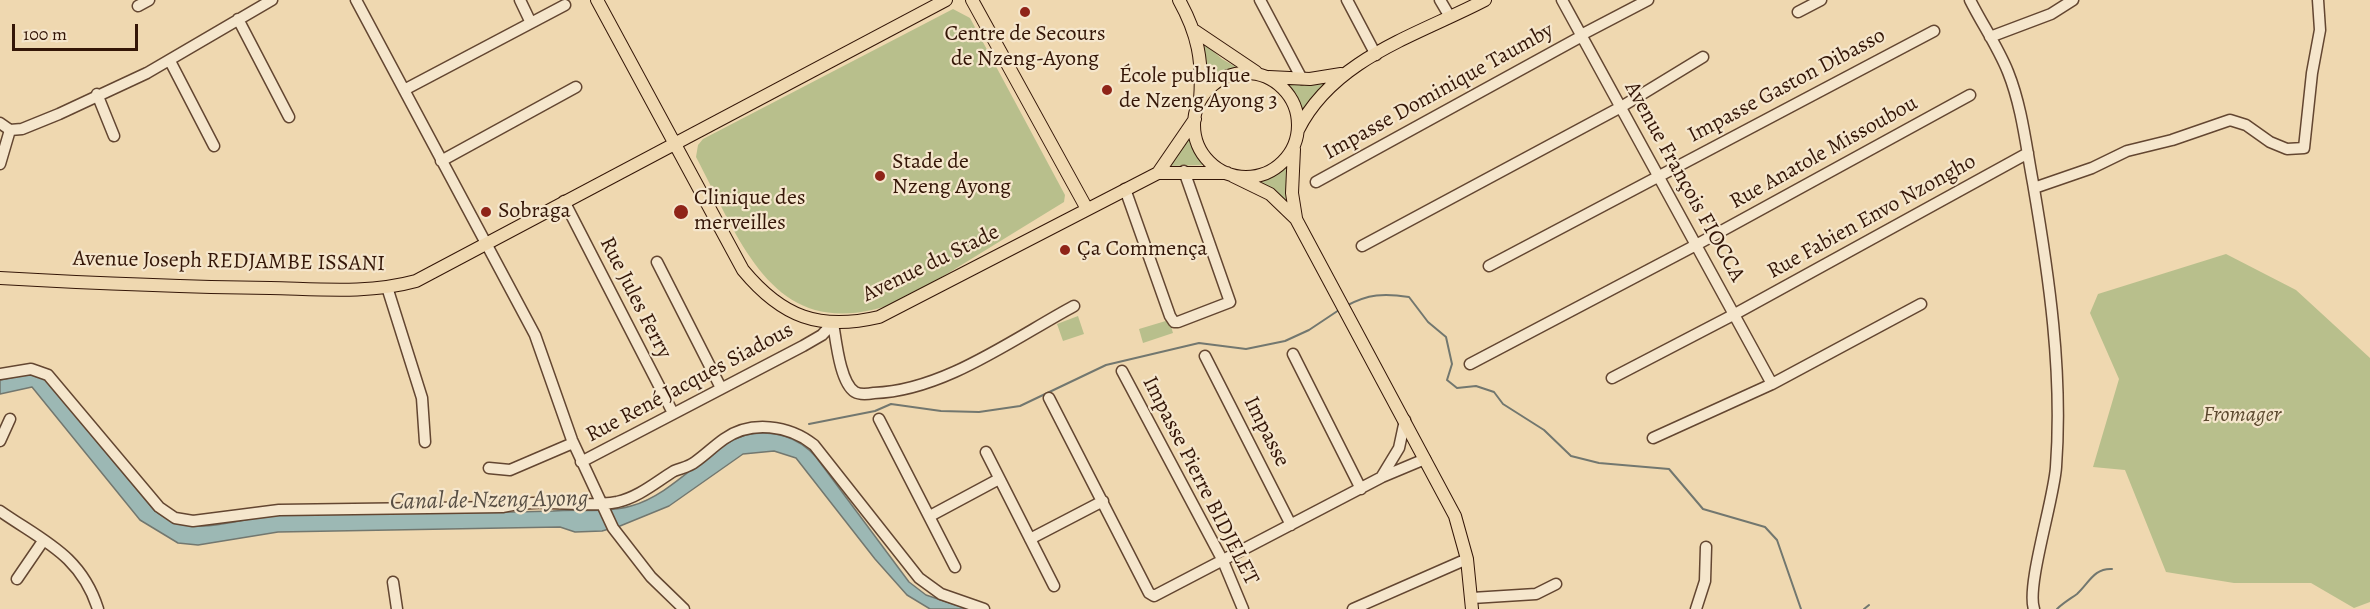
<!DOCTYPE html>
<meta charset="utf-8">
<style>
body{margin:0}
#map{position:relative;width:2370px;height:609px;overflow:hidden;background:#efd8b0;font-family:Alegreya,serif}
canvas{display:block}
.scale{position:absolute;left:12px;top:24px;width:126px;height:27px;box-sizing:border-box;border:3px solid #341607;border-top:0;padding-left:8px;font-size:18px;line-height:21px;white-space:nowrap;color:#341607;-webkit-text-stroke:4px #f5e6cc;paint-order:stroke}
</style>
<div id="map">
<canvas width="2370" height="609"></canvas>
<div class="scale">100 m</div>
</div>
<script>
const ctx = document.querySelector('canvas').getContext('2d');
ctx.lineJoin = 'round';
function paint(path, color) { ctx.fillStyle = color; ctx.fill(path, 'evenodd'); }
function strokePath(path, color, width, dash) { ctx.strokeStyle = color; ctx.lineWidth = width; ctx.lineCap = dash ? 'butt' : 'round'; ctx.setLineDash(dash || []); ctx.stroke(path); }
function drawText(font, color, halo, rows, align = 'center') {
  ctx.font = font + ' Alegreya,serif'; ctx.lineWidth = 4.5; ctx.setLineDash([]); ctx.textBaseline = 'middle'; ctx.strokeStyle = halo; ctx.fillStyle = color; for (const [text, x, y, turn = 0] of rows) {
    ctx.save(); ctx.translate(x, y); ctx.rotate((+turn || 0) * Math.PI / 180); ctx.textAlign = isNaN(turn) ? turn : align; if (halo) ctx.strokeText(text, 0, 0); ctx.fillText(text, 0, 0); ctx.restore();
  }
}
const green = new Path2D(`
 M953,9L970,18L1065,195L1064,202L906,299C777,352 745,250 696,157L698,145L703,139Z
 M1203,42L1222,59L1236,67L1207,85V63Z
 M1285,82H1328L1302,113L1297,95Z
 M1192,134L1195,146L1207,165L1168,166Z
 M1287,164L1290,204L1258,180L1273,175Z
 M2226,254L2296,290L2370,358V602L2354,608L2311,583H2234L2166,572L2125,470L2093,467L2119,379L2090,313L2098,294Z
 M1078,316L1084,334L1063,341L1057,324Z
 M1169,320L1173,333L1143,343L1139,329Z`);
const water = new Path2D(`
 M29,374L44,378L154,510C189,539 230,521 271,515C293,512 317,514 339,513C411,511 482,514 553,511C578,509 607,513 631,506C675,494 708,446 746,435C773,429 799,437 816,457L909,582L926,595L968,609H930L907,595L875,559L796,458L774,451L743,454L669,506L620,526L602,531L575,532L560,527L278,532L198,545L178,543L140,520L32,387L0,394V380Z`);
const stream = new Path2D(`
 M1346,306C1368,294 1384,293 1409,297L1428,322L1446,337L1452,364L1447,380L1457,388L1476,386L1494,392L1503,404L1544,430L1571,456L1599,463L1669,469L1703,509L1765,527L1777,540L1801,609
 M809,424L875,411L891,404L941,411L979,412L1020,406L1106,365L1199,343L1246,349L1285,341L1309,330L1339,310
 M1864,609L1869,605
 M2057,609C2063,603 2070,599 2077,594C2089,583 2094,568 2112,569`);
const minor = new Path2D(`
 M356,0L535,335L572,440L613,528L651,577L684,609
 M520,0L531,23
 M1260,0L1302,79
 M1347,0L1376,55
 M1440,0L1450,17
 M1562,0L1772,384
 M1970,0C1982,24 1998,47 2008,72C2022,107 2026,146 2033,183C2049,276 2063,372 2056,467C2054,499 2026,586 2034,609
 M138,6L149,0
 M1798,12L1821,0
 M238,19L289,117
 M1581,35L1648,0
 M1990,37L2051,14L2073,0
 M170,61L214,146
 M404,90L565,5
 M97,94L114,136
 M0,123L10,130L22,129L59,114L147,73L272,0
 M441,161L576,87
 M0,164L10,130
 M1316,182L1582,36
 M2034,188L2092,168L2127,151L2172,140L2230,120L2246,125L2270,142L2287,149L2304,148L2312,73L2320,30L2318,0
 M1125,189L1170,316L1174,322H1178L1230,302L1184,171
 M564,201L673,413
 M1362,246L1621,107L1703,57
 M657,262L721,388
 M1489,266L1934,31
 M387,287L422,398L425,442
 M833,323C836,340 840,383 855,392C860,395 868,394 874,393C943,391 1013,339 1074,306
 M1293,354L1361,489
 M1205,356L1291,525
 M1470,364L1696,245L1970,95
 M1122,371L1223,561L1243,609
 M0,374L31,369L48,375L159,507L175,518L193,521L279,510L503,507C540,497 580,509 617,502C639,497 656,482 674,471C681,468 689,467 695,462C705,455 714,446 724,439C751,420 789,425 814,445L919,578L941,594L984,609
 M1612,378L1735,314L2028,153
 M1049,398L1149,593L1154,596L1382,477L1425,459
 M879,419L955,567
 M1653,438L1772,384L1921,304
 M0,441L10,419
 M986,452L1054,586
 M581,462L803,346L822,335L833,323
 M489,468L510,470L573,443
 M1382,476L1399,448L1405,420
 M0,511C43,541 81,555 98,609
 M930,516L999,479
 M1030,539L1103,501
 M17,579L43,541
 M393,582L397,609
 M1472,598L1536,594L1556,584
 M1353,609L1467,559
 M1696,609L1705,581L1706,547`);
const major = new Path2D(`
 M597,0L743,270C782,317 819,331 879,317L1158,173H1227
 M972,0L1087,209
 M1179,0C1198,34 1203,61 1200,100
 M1195,31L1256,72
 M1194 125a52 52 0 1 1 104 0a52 52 0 1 1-104 0Z
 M1269,77L1310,79L1341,74
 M1298,130C1334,58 1418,35 1485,0
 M1294,149L1292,193L1296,218
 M1158,173L1195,119
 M1233,176L1270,194L1296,219L1455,516L1467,559L1472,609
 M0,278C90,283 180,287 270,288C319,289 369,294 416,281L946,0`);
const markers = [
 [1025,12,6,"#8f2418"],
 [1107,90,6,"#8f2418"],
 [880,176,6,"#8f2418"],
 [486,212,6,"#8f2418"],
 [681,212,8,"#8f2418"],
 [1065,250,6,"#8f2418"]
];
const poiNames = [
 ["Centre de Secours",1025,35,"center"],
 ["de Nzeng-Ayong",1025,60,"center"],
 ["École publique",1119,77],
 ["de Nzeng Ayong 3",1119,102],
 ["Stade de",892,163],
 ["Nzeng Ayong",892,188],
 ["Clinique des",694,199],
 ["merveilles",694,224],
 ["Sobraga",498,212],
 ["Ça Commença",1077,250]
];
const streetNames = [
 ["Impasse Gaston Dibasso",1787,86,-28],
 ["Impasse Dominique Taumby",1439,92,-29],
 ["Rue Anatole Missoubou",1824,153,-29],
 ["Avenue François FIOCCA",1684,182,61],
 ["Rue Fabien Envo Nzongho",1872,217,-29],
 ["Avenue Joseph REDJAMBE ISSANI",229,262,1],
 ["Avenue du Stade",931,264,-26],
 ["Rue Jules Ferry",635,298,63],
 ["Rue René Jacques Siadous",690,383,-28],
 ["Impasse",1266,432,63],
 ["Impasse Pierre BIDJELET",1200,481,63]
];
const parkNames = [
 ["Fromager",2242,416]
];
const waterNames = [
 ["Canal de Nzeng Ayong",489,501,-1]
];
paint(green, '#b8bf8c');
paint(water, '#9cb8b4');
strokePath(water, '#72776f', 1.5);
strokePath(stream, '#72776f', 2);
strokePath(minor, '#634631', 13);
strokePath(major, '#341607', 14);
strokePath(minor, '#f5e6cc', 10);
strokePath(major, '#efd8b0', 12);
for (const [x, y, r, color] of markers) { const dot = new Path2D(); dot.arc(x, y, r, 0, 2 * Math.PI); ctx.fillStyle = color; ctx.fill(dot); strokePath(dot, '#f5e6cc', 2); }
drawText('22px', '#341607', '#f5e6cc', poiNames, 'left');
drawText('22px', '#341607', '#f5e6cc', streetNames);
drawText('italic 22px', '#5c492f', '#f5e6cc', parkNames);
drawText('italic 24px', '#584f44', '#f5e6cc', waterNames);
</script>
